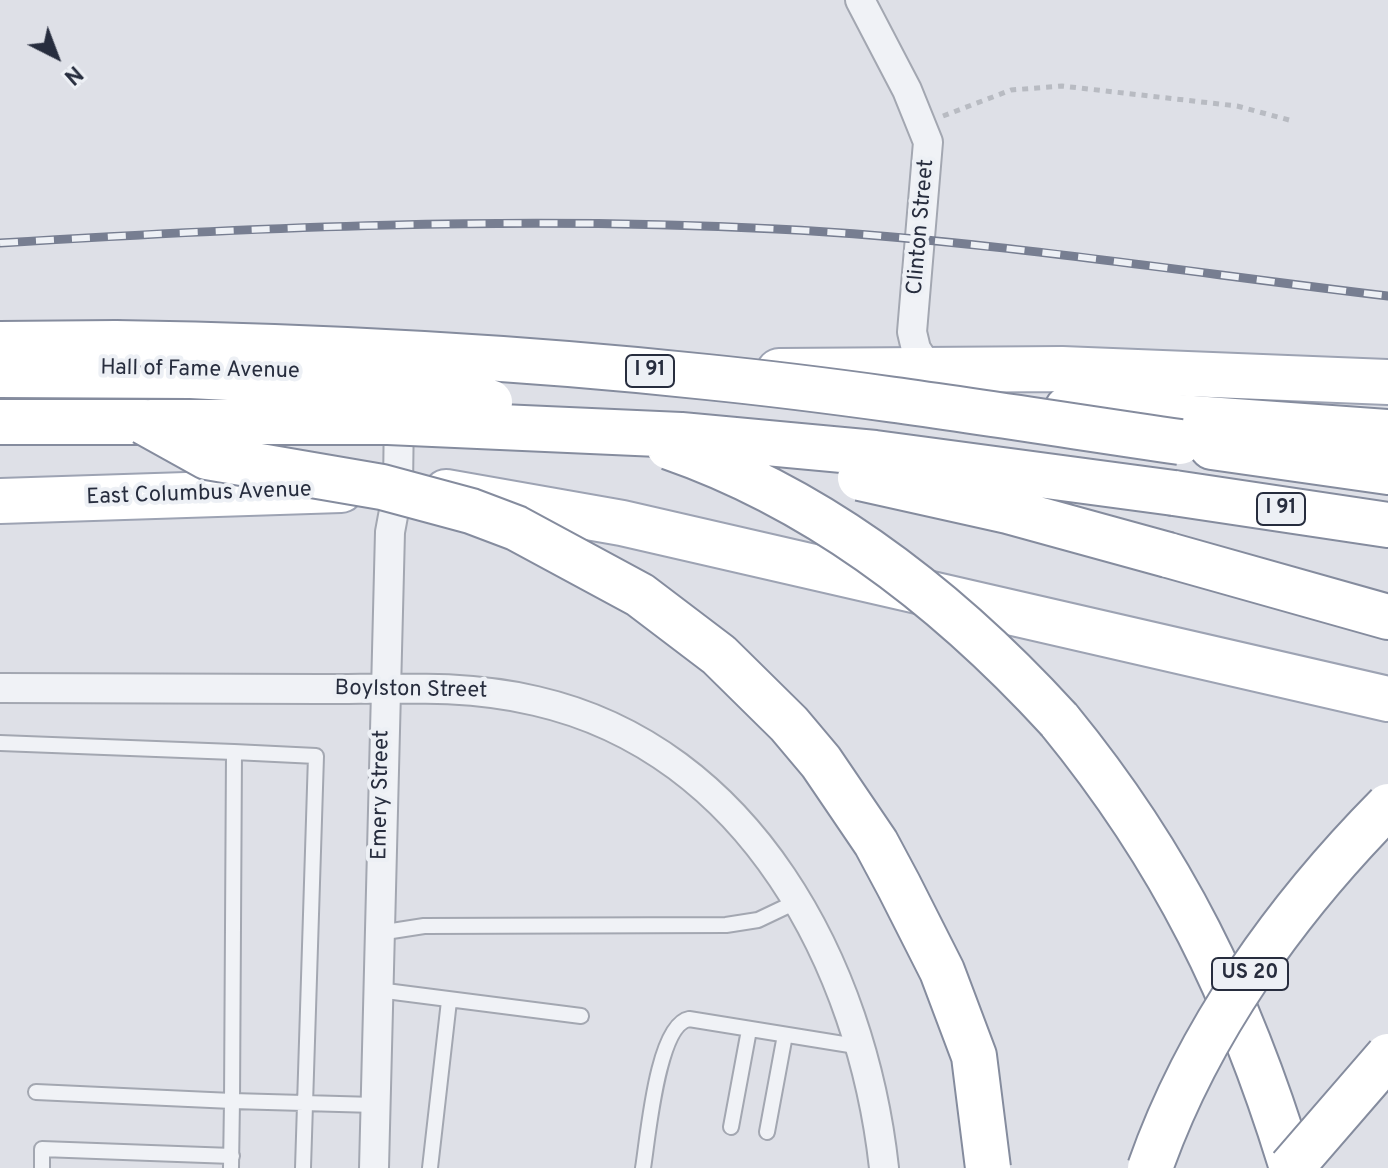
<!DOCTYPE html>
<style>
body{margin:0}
#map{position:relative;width:1388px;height:1168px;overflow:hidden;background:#dee0e7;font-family:Overpass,sans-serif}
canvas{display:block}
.north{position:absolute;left:16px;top:16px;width:80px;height:80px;-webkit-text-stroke:6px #edf0f5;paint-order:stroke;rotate:138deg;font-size:22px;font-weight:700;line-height:32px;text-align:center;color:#272d3e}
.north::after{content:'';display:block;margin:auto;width:28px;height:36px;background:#272d3e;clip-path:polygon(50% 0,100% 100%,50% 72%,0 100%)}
</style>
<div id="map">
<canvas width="1388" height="1168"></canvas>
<div class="north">N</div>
</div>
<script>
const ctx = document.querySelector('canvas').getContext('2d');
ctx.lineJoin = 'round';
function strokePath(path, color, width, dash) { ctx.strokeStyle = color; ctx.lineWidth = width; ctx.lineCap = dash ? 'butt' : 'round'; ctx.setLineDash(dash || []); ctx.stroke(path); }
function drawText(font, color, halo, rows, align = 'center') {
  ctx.font = font + ' Overpass,sans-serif'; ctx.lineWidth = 8; ctx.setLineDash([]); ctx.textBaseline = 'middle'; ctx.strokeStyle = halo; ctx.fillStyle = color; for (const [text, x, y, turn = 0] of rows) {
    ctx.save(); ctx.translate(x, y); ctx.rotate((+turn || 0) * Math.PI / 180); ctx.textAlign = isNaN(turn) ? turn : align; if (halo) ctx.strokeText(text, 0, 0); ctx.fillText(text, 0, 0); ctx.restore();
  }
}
const path = new Path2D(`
 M943,116L1011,90L1062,86L1237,106L1289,120`);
const lane = new Path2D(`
 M0,743L234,752L232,1101L375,1105
 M234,752L316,756L303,1168
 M379,933L424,926L726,925L758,920L798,901
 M378,990L581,1016
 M36,1092L232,1101L231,1168
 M731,1127L749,1030
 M767,1132L785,1035
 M42,1168V1149L232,1156
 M430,1168L449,1001
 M643,1168C648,1138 657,1025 689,1019L862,1047`);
const street = new Path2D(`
 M860,0L907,90L928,142L912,332L916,349L929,369
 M0,688C107,688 213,689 320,689C393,689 464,684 536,701C750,750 862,966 884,1168
 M374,1168L390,532L398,489L399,407`);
const primary = new Path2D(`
 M779,371L1062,369L1388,382
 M446,492L622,523L1388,699
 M0,501L341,490`);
const highway = new Path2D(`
 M0,344L116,343
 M0,375L191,376
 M1067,409L1388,432
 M0,422H144
 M1212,447L1388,472
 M1174,493L1388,525
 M1168,555L1388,617
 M1059,720C1173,859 1240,997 1292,1168`);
const rail = new Path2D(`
 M0,243C259,227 517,216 776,229C980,239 1185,272 1388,296`);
const highwayBridge = new Path2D(`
 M116,343C313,346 510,356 707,377C865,393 1023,419 1180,442
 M191,376L342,384L490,402
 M144,422L207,457L382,487L471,511L516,528L640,595L719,655L789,724L821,762L876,843L899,886L942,971L974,1056L988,1168
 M150,422H388L681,435L875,453L1174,493
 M669,447C822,500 951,602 1059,720
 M860,478L1008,511L1168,555
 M1150,1168C1198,1031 1287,908 1388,806
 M1291,1168L1388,1056`);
const shields = [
 [650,371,48],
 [1281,509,48],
 [1250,974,76]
];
const shieldNames = [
 ["I 91",650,371],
 ["I 91",1281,509],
 ["US 20",1250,974]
];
const streetNames = [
 ["Clinton Street",922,227,-85],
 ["Hall of Fame Avenue",200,371,1],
 ["East Columbus Avenue",199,495,-2],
 ["Boylston Street",411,691,1],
 ["Emery Street",382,795,-89]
];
strokePath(lane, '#a3a7b1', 18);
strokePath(street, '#a3a7b1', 32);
strokePath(primary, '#9da3b3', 48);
strokePath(highway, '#858c9e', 48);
strokePath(path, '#b8bbc2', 5, [6, 6]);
strokePath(lane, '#f0f2f6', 14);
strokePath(street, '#f0f2f6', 28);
strokePath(primary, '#fff', 44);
strokePath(highway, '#fff', 44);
strokePath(rail, '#777e91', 9);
strokePath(rail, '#edf0f5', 6, [18]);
strokePath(highwayBridge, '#858c9e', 48, []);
strokePath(highwayBridge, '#fff', 44);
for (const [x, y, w] of shields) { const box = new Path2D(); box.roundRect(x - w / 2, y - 16, w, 32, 6); ctx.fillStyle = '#edf0f5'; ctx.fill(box); strokePath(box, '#272d3e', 2); }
drawText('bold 20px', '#272d3e', null, shieldNames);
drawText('22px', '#272d3e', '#edf0f5', streetNames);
</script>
